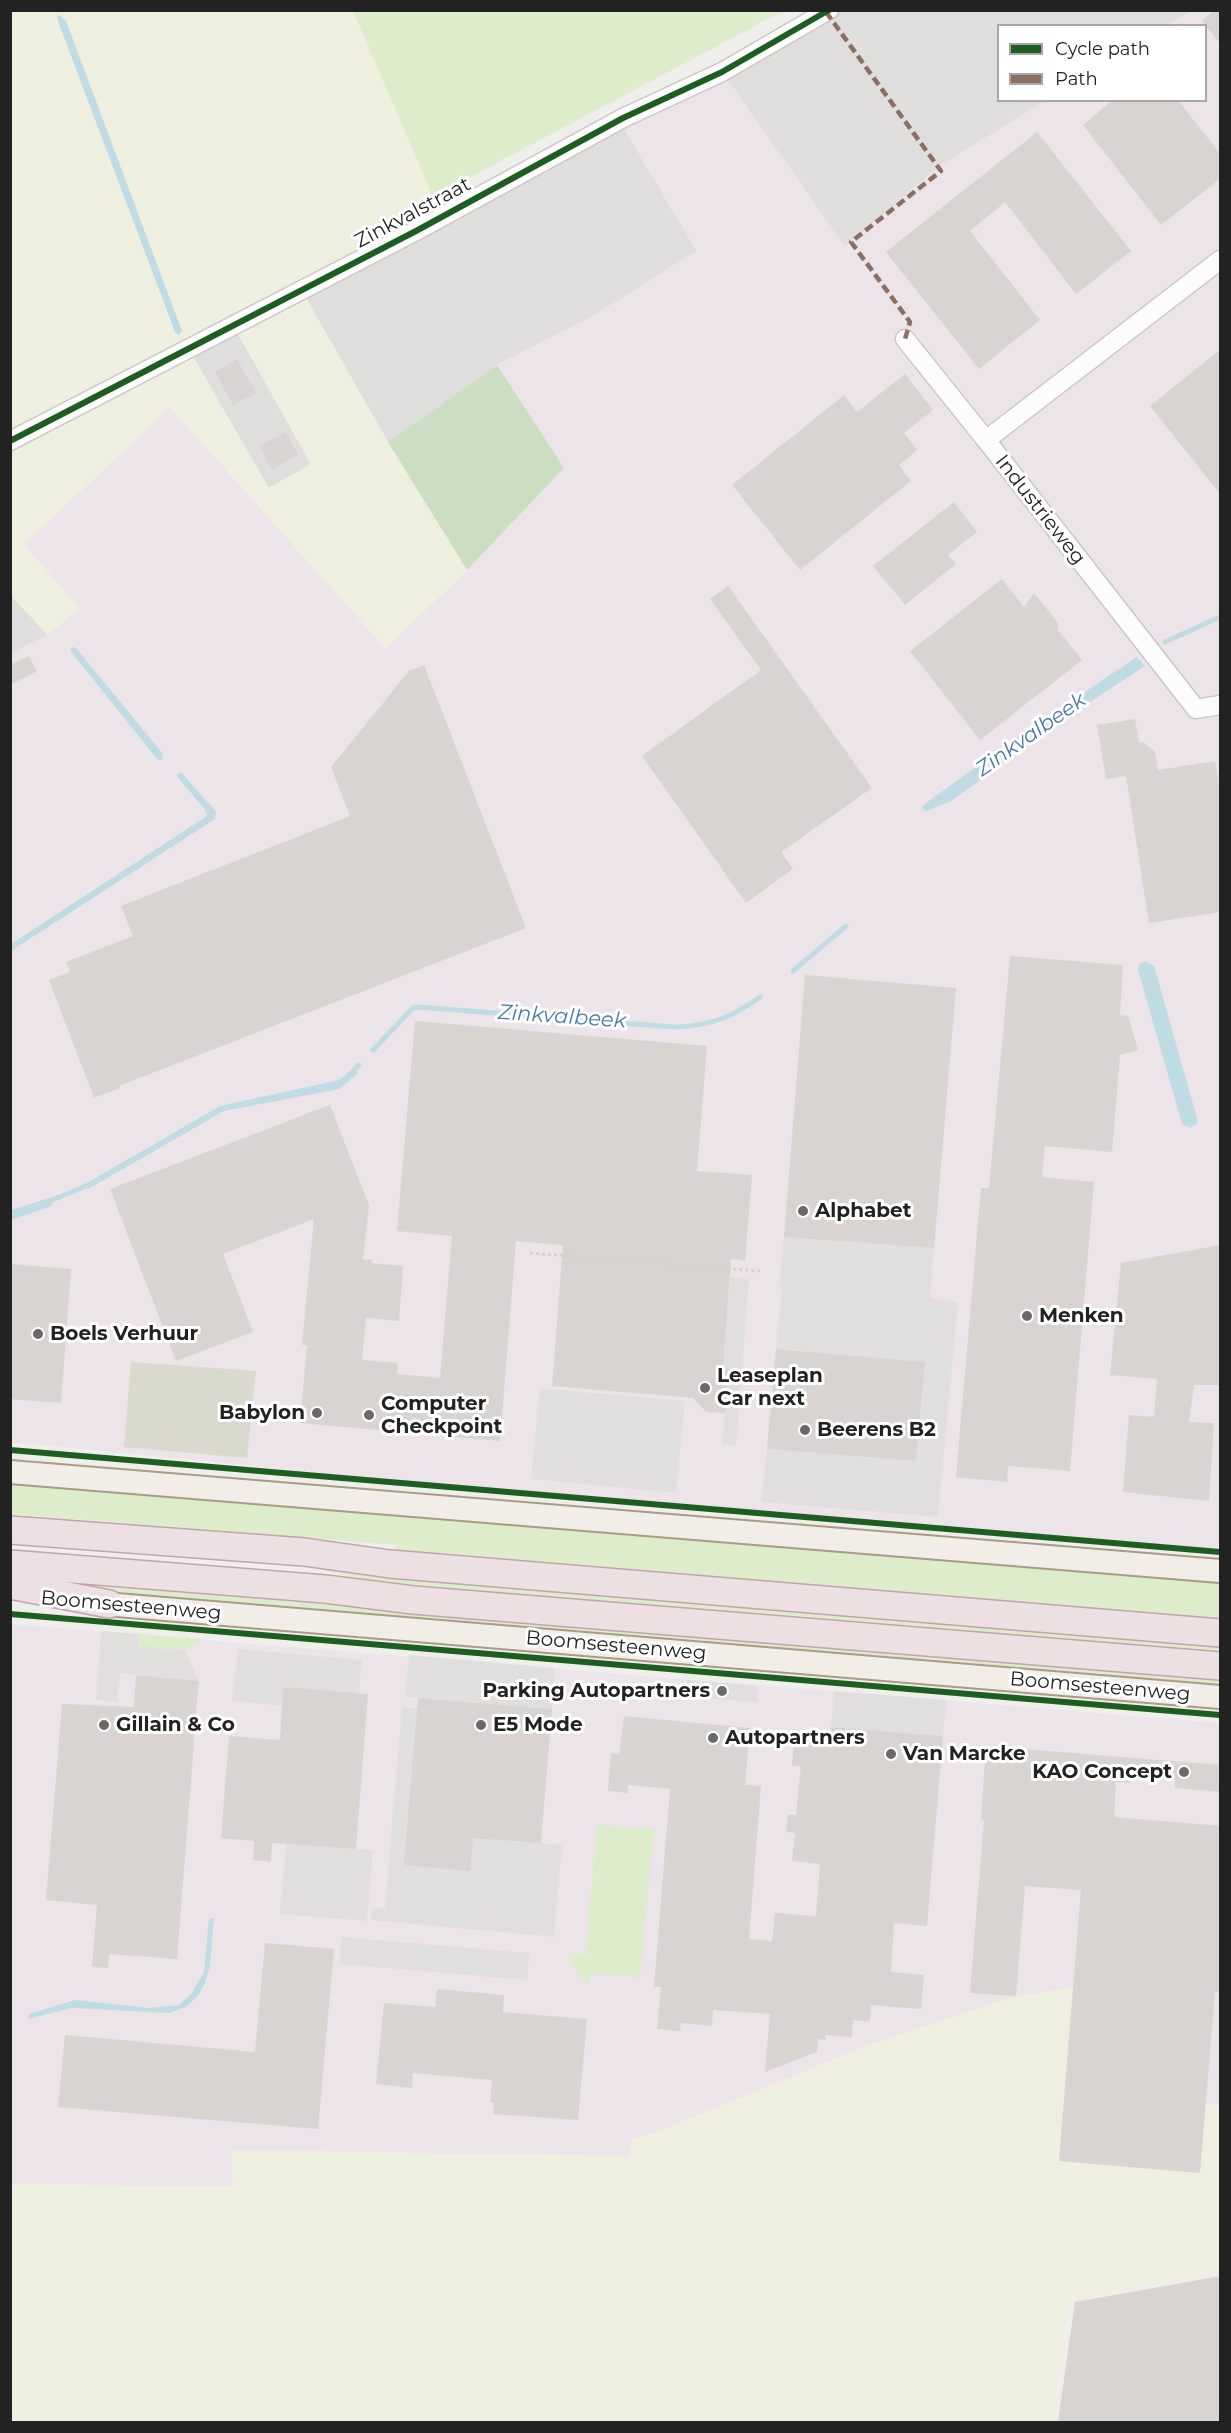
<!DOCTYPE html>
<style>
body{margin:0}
#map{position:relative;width:1231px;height:2433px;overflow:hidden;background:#f0eeeb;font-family:Montserrat,sans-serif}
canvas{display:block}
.frame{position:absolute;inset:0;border:12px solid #222;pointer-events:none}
.legend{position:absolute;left:997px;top:24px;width:210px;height:78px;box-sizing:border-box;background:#fff;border:2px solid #a7a7a7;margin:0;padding:8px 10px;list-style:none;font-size:18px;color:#222}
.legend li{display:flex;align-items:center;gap:12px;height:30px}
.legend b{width:30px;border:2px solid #a7a7a7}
</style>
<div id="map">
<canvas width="1231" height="2433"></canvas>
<div class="frame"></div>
<ul class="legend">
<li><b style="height:8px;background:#1b5e20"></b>Cycle path</li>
<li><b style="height:8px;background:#8d6e63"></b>Path</li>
</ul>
</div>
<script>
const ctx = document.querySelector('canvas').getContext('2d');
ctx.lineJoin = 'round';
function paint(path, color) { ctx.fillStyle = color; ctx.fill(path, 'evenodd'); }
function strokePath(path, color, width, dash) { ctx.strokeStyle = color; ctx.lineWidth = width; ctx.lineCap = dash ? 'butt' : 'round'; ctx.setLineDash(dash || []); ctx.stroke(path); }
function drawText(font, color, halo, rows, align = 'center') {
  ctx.font = font + ' Montserrat,sans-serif'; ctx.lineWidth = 6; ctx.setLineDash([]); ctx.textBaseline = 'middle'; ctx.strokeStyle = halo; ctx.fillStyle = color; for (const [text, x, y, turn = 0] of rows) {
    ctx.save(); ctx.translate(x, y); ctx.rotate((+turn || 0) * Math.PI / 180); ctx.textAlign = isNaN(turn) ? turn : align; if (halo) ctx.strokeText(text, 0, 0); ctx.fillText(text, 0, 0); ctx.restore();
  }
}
const residential = new Path2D(`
 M829,11H1192L1168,25L998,26V100L1046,101L941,165L845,247L722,72Z
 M617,117L697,251L590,318L497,365L388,442L302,291Z
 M234,326L311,465L268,488L189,349Z
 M11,596L48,635L11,653Z`);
const industrial = new Path2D(`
 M1192,11H1220V1549L353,1476L11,1442V653L48,635L24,544L170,407L386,648L467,570L563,468L497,365L590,318L697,251L617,117L722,72L845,247L941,165L1046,101L1206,100V26L1168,25Z
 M10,1624L1220,1723V2105L1206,2104L1200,2173L1059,2161L1072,1988L869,2045L660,2131L631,2140L630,2156L232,2150L233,2186L11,2184Z`);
const construction = new Path2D(`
 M131,1362L256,1371L247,1458L124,1447Z`);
const farmland = new Path2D(`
 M67,10L353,11L441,217L302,291L388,442L467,570L385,648L170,407L24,544L79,608L48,635L11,596V11ZM234,327L311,464L269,488L189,350Z
 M1073,1988L1059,2161L1200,2173L1206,2104L1220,2105V2271L1069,2303L1052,2422H11V2184L233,2186L232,2150L630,2156L631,2141L660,2131L869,2045L1016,1996Z`);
const grass = new Path2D(`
 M353,11H783L433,197Z
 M10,1480L1220,1581V1620L397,1555L395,1545L11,1514Z
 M321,1570L1220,1645V1655L409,1589Z
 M35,1578L1220,1676V1684L34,1585Z
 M139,1634L201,1639C191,1658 155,1648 137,1647Z
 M597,1825L654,1829L640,1977L590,1974L589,1986L569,1962V1954L585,1955Z`);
const forest = new Path2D(`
 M497,365L564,468L467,570L388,442Z`);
const parking = new Path2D(`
 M784,1237L934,1248L930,1298L958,1302L938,1517L761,1502L767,1449L916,1461L925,1362L776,1349L782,1286H779Z
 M730,1277L749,1279L736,1446L722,1444L729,1370L723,1369Z
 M540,1388L685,1401L676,1493L531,1479Z
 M101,1631L139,1634L138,1647L185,1650L199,1681L120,1673L117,1702L96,1700Z
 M238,1649L362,1660L359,1693L283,1688L281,1706L232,1701Z
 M409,1655L555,1668L552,1709L405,1697Z
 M687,1680L758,1686L757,1702L686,1697Z
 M834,1691L946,1700L943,1736L831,1727Z
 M402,1707L418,1708L473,1837L562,1845L554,1937L371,1920L372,1908L385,1909Z
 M286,1844L373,1850L367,1921L280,1914Z
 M341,1937L529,1953L527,1980L339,1964Z`);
const water = new Path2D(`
 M60,15L66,21L182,331L179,335L175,332L59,24L57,17Z
 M73,647L76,648L163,754L162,760H158L72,653L70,649Z
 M1137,657L1145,666L1073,713L951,801L927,811L922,809V806L1013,740Z
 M178,773H182L216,812L215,819L11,951V944L207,816L206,811L177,776Z
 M1146,961L1154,966L1197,1118V1124L1190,1128L1182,1124L1138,970L1139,964Z
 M352,1069L358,1073L339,1089L224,1111L88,1189L85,1184L220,1106L339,1080Z
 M49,1198L52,1206L11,1220V1210Z
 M214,1918L210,1966L205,1983L198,1996L186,2007L170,2013L72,2008L28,2019L29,2014L75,2000L149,2008L179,2005L192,1993L204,1972L209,1919Z`);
const stream = new Path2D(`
 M1165,642L1220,617
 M793,971L846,926
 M373,1050L413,1008L418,1007L673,1027C710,1026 731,1018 760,997
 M350,1075L359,1065
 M43,1204L93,1183`);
const building = new Path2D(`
 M1215,10H1221V45L1202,21Z
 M1113,100H1178L1221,155V178L1161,225L1083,125Z
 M1037,132L1131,251L1076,294L1005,202L970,231L1040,320L979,369L886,252Z
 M1221,349V495L1150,406Z
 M237,359L256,393L233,405L215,372Z
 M905,374L933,410L904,433L917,450L899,465L911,481L800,570L732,485L844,395L857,412Z
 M286,432L298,455L272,469L259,446Z
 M954,502L977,532L948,555L956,564L905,605L873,566Z
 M1002,579L1024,607L1034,593L1058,623V630L1082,660L980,740L910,651Z
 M728,586L872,788L781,852L793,869L746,903L642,756L761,670L710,599Z
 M29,656L37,671L10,685V665Z
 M424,665L526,928L119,1086L120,1088L94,1098L49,980L70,972L66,962L133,936L121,906L350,816L331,767L409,671Z
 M1135,719L1139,743L1143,742L1155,752L1158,770L1215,761L1221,797V912L1149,923L1126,776L1106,779L1097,725Z
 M1010,956L1123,965L1120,1015L1128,1016L1138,1050L1120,1055L1112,1152L1045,1146L1042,1177L1094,1182L1070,1471L1008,1466L1007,1482L956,1477L981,1188H989Z
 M805,975L956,988L934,1248L784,1237Z
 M415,1021L707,1046L697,1171L752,1175L745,1261L731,1259L723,1369H729L725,1413L706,1412L693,1398L552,1386L563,1245L516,1241L500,1441L300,1423L307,1345H302L314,1219L223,1254L253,1332L176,1361L110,1189L330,1105L369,1205L363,1259L372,1260L371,1263L403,1266L399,1321L366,1318L362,1360L398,1363L397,1374L440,1378L452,1236L397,1231Z
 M1221,1245V1385H1194L1189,1422L1214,1423L1209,1501L1123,1492L1129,1415L1154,1417L1157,1379L1110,1375L1121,1263Z
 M10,1264L71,1269L61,1403L10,1399Z
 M776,1349L925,1362L916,1461L767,1449Z
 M136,1675L199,1681L193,1742H194L177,1959L109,1954L108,1968L92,1967L97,1905L46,1900L62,1704L134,1707Z
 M283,1687L368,1694L356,1849L272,1843L271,1862L253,1860L254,1841L221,1838L229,1736L280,1740Z
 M418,1698L552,1709L541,1843L473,1838L470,1871L404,1865Z
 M624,1716L750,1728L745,1785L761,1786L749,1939L772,1941L775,1913L816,1916L820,1864L792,1861L795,1833L786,1832L788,1815H796L801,1766H792L795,1730L822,1732V1730H831V1727L943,1736L927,1926L894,1923L891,1972L924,1975L921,2009L871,2005L870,2022L853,2020L852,2037L826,2035V2040L818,2039L817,2052L765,2072L770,2014L713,2010L712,2026L681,2023L680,2031L657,2029L661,1987H654L670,1789L628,1785V1793L608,1791L611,1753L619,1754Z
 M986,1746L1221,1765V1792L1175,1788V1780L1130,1776V1783L1116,1782L1114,1817L1221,1826V1992H1215L1200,2173L1059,2161L1081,1890L1025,1886L1016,1996L970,1993L984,1820L981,1819Z
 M265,1943L334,1949L318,2129L58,2107L65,2035L255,2052Z
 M437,1989L504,1995L503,2012L587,2019L578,2120L493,2114L494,2103L490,2102L492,2080L413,2073L412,2088L376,2084L384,2003L435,2007Z
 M1221,2276V2422H1058L1075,2302Z`);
const path = new Path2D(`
 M530,1253L760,1271`);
const minor = new Path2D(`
 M1220,260L986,440L1196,709L1220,705
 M905,339L986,440
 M10,441L416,231L623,118L722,72L829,10`);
const major = new Path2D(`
 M10,1472L1220,1571
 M93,1603L1220,1697`);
const highway = new Path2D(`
 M10,1530L304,1552L390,1564L1220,1633
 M10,1564L325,1589L413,1600L1220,1666
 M10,1585L109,1604`);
const quiet = new Path2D(`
 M826,12L941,171L851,242L910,322L905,339`);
const cycleway = new Path2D(`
 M10,441L416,231L623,118L722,72L829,10
 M10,1450L1220,1552
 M10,1614L1220,1715`);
const markers = [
 [803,1211,6,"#6a6968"],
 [1027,1316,6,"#6a6968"],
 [38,1334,6,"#6a6968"],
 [705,1388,6,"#6a6968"],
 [317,1413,6,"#6a6968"],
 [369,1415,6,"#6a6968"],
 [805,1430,6,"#6a6968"],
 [722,1691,6,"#6a6968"],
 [104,1725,6,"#6a6968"],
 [481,1725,6,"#6a6968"],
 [713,1738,6,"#6a6968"],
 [891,1754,6,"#6a6968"],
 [1184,1772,6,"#6a6968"]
];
const streetNames = [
 ["Zinkvalstraat",413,213,-28],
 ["Industrieweg",1040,510,52],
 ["Boomsesteenweg",131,1606,5],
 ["Boomsesteenweg",616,1646,5],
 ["Boomsesteenweg",1100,1687,5]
];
const poiNames = [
 ["Alphabet",815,1211],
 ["Menken",1039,1316],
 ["Boels Verhuur",50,1334],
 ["Leaseplan",717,1376],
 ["Car next",717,1399],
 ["Computer",381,1404],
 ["Checkpoint",381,1427],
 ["Babylon",305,1413,"right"],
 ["Beerens B2",817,1430],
 ["Parking Autopartners",710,1691,"right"],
 ["Gillain & Co",116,1725],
 ["E5 Mode",493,1725],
 ["Autopartners",725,1738],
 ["Van Marcke",903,1754],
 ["KAO Concept",1172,1772,"right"]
];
const waterNames = [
 ["Zinkvalbeek",1031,735,-35],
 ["Zinkvalbeek",562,1017,4]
];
paint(residential, '#dfdedc');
paint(industrial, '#ede4e9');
paint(construction, '#d9d9cd');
paint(farmland, '#efefdf');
paint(grass, '#ddeccb');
paint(forest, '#cbdec1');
paint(parking, '#e0dfde');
paint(water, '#bfdbe3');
strokePath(stream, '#bfdbe3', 5);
paint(building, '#d7d4d2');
strokePath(minor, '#c9c8c7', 21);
strokePath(major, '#a79c86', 26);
strokePath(highway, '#c5a2ac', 30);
strokePath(path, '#dccecd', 3, [3, 3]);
strokePath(minor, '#fdfcfc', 18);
strokePath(major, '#f3ede7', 22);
strokePath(highway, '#ece0e2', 27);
strokePath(quiet, '#8d6e63', 4.5, [9, 4.5]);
strokePath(cycleway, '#1b5e20', 6);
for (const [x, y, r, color] of markers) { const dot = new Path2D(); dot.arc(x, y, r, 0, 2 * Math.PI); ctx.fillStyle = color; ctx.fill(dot); strokePath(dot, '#fff', 2); }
drawText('20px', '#222', '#fff', streetNames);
drawText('bold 20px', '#222', '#fff', poiNames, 'left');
drawText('italic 21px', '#4a7aab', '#fff', waterNames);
</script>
